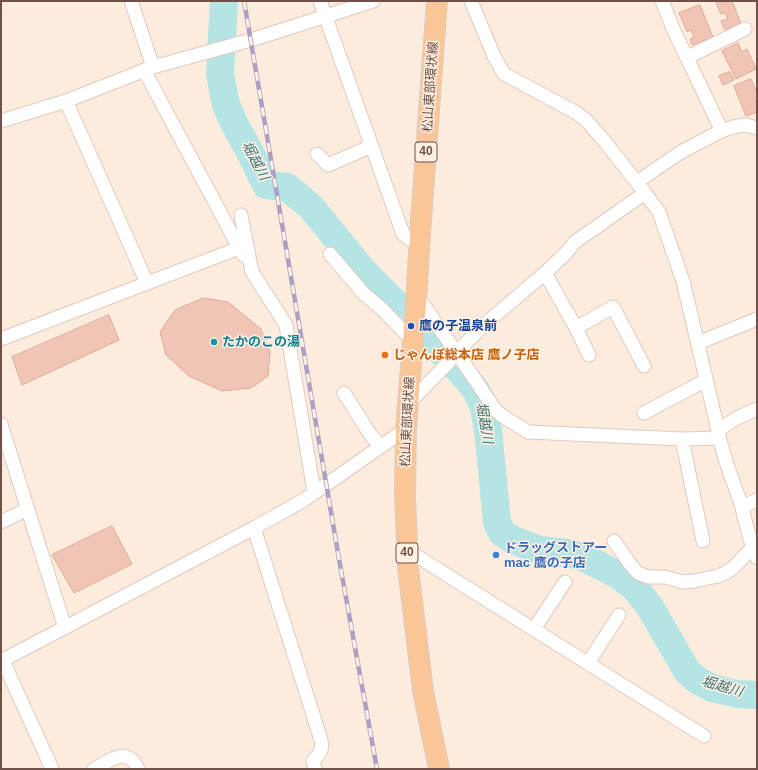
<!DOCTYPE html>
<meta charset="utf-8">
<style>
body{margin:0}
#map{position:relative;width:758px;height:770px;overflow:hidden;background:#fbecde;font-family:Arial,sans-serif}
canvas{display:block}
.frame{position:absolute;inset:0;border:2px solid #705047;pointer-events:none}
</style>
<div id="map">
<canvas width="758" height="770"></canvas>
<div class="frame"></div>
</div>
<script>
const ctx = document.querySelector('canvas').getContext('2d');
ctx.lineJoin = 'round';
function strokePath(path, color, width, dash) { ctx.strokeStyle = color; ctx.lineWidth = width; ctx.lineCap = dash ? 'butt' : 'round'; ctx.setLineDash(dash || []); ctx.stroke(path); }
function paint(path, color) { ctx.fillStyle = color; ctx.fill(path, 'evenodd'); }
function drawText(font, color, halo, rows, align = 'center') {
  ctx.font = font + ' Arial,"Noto Sans JP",sans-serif'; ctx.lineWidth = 3; ctx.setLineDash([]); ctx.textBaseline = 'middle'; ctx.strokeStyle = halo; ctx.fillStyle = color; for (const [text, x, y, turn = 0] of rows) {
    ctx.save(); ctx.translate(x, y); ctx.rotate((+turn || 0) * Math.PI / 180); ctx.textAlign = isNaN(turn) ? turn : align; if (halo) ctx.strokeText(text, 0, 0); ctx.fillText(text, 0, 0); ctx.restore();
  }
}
const river = new Path2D(`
 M224,1L220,74L226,105L234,123L250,152L266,185L287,187L311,207L365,273L395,303L459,370L476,390L484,407L488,430L497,522L502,533L513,540L540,550L567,553L585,558L618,575L635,588L650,607L687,671L697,680L712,688L737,694L757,695`);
const building = new Path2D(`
 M716,1H732L741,24L725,30L721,21L728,19L725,13L721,14Z
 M700,5L713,37L692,45L690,39L694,38L691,30L687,32L679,13Z
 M738,43L742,52L747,49L756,69L736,79L722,51Z
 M730,72L734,80L723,85L719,76Z
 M751,79L757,93V100L755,101L757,104V112L746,116L734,86Z
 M204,298L228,302L261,329L270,352L268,376L251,388L222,391L189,376L166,355L160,332L175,310Z
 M109,315L119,340L22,385L12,357Z
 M112,526L132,564L74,593L52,555Z`);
const street = new Path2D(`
 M131,1L153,67
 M320,1L403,234L419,246
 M471,1L494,56L504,74L575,112L586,120L606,143L645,193L659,212L683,281L718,430C722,456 733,480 741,504C746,522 749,541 757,558
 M662,1L674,31L722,131
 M685,55H692L745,29
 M144,70L243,255
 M66,101L147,283
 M1,121L66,101L153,67L251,40L373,1
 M317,154L328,165L372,146
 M637,182L681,152L719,132L733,127L745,125L757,128
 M241,215L252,272L286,325L314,492
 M330,254L364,294L382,309L412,340
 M545,273L576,328L589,355
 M416,294L478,384L494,408L501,415L528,432L682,439L719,438
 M576,328L613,307L644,366
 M1,339L239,248
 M698,343L757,319
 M344,393L370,434L380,446
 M408,404L446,365L457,352L485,324L545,273L566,253L575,242L645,193
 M644,413L706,380
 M1,424L65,628
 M718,430L737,418L757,409
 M682,439L703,541
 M742,507L757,500
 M1,522L28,509
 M254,528L321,740C323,751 320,753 313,761L315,769
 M614,541L630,564L638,573L648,577H665L683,582L694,581L718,576L727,572L733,568L752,548
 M407,550L704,736
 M534,629L565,582
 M1,661L254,528L304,500L406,429
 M3,661L52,769
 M588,663L619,615
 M94,769C110,761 127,745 138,769`);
const primary = new Path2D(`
 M437,1L420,234L416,303L406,429L405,495L408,568L423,691L439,769`);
const rail = new Path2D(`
 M244,1L339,559L377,769`);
const markers = [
 [411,326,4,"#1a4fb4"],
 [214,342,4,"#0f9aa8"],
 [385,355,4,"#e8710a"],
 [496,555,4,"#3f7fe0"]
];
const shields = [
 [426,152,22],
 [407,553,22]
];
const shieldNames = [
 ["40",426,152],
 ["40",407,553]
];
const streetNames = [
 ["松山東部環状線",431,87,-86],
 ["松山東部環状線",408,422,-87]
];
const transitNames = [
 ["鷹の子温泉前",419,326]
];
const cultureNames = [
 ["たかのこの湯",222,342]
];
const foodNames = [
 ["じゃんぼ総本店 鷹ノ子店",393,355]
];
const shopNames = [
 ["ドラッグストアー",504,548],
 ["mac 鷹の子店",504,563]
];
const waterNames = [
 ["堀越川",255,161,62],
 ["堀越川",484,423,80],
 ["堀越川",722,687,16]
];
strokePath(river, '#b4e4e3', 28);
paint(building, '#f0c5b6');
strokePath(building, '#e2a897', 1);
strokePath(street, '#e1c9be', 15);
strokePath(primary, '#d7cecb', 22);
strokePath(street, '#fff', 13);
strokePath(primary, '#fac697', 20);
strokePath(rail, '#ad9fc3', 4.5);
strokePath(rail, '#fff0e4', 3, [9]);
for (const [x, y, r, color] of markers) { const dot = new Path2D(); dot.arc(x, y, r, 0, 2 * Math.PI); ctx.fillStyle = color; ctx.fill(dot); strokePath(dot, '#fff0e4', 1.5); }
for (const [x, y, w] of shields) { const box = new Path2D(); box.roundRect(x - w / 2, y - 10, w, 20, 3); ctx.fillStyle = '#fff0e4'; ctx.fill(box); strokePath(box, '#705047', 1); }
drawText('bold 12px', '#705047', null, shieldNames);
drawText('13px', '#705047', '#fff0e4', streetNames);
drawText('bold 13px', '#164399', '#fff0e4', transitNames, 'left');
drawText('bold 13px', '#0d838f', '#fff0e4', cultureNames, 'left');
drawText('bold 13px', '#c56008', '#fff0e4', foodNames, 'left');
drawText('bold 13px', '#366cbe', '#fff0e4', shopNames, 'left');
drawText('italic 14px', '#3c7676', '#fff0e4', waterNames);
</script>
